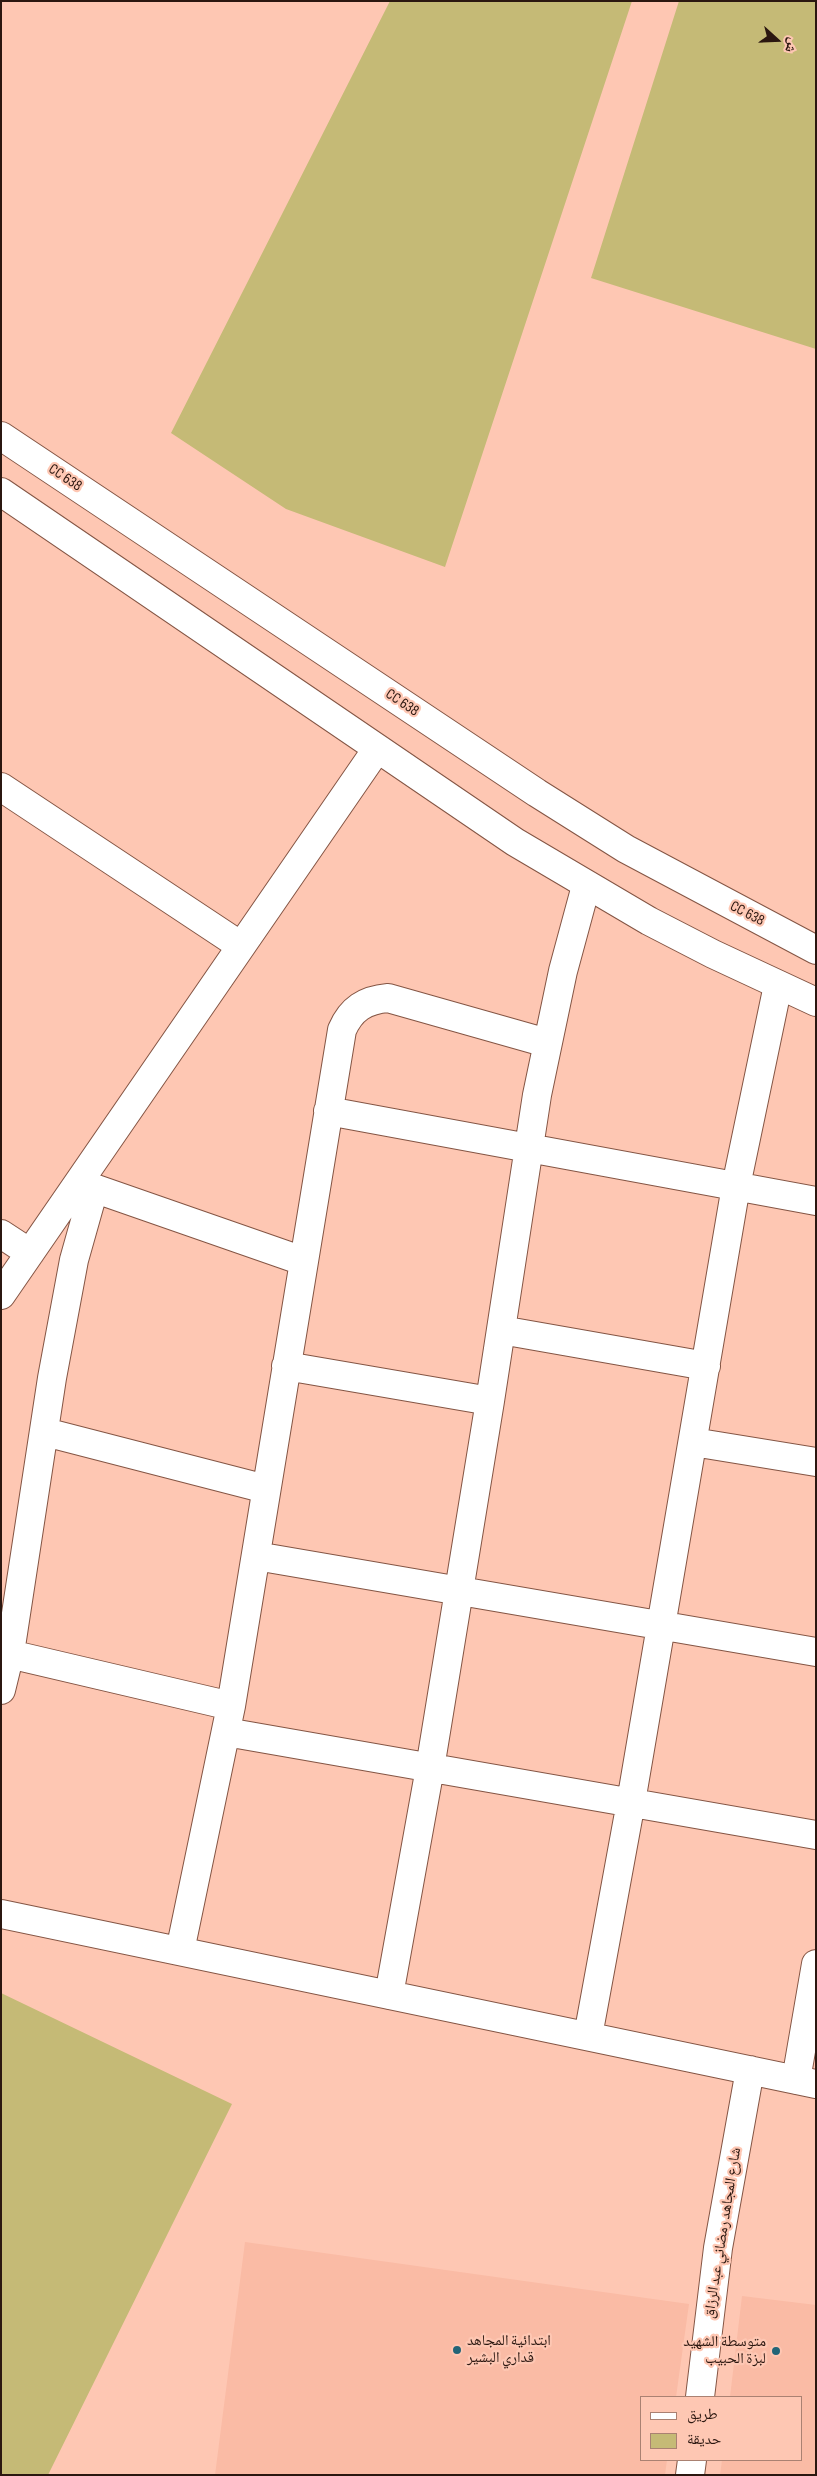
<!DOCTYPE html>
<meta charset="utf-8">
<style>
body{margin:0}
#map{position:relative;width:817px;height:2476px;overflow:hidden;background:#fec7b3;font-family:"Sofia Sans Condensed","Noto Naskh Arabic",sans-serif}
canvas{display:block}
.frame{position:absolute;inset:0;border:2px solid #2b1710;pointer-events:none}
.legend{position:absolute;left:640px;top:2396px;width:162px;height:65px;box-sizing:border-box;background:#fec7b3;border:1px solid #aa8172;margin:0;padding:6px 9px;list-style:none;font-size:15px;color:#2b1710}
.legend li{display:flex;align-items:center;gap:10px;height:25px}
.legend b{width:25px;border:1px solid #aa8172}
.north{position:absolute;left:752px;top:15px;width:50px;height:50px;-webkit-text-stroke:4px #fec7b3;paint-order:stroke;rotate:110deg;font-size:14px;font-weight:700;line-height:20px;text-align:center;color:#2b1710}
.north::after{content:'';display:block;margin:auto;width:18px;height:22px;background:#2b1710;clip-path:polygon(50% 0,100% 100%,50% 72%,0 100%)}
</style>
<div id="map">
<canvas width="817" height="2476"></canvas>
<div class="frame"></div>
<ul class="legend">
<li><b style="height:6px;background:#fff"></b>طريق</li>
<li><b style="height:14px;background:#c5ba76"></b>حديقة</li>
</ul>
<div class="north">ش</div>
</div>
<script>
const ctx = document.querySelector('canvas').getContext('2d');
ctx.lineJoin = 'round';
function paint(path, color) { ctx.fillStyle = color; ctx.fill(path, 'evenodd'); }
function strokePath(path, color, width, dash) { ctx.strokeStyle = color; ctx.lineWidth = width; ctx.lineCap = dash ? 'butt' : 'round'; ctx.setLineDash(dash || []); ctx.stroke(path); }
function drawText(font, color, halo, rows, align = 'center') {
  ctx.font = font + ' "Sofia Sans Condensed","Noto Naskh Arabic",sans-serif'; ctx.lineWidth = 4.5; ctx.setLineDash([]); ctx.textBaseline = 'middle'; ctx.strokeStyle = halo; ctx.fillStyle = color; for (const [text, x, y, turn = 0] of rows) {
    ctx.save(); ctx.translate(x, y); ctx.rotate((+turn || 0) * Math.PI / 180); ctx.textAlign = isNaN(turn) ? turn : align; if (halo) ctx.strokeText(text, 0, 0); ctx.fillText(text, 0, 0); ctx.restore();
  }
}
const built = new Path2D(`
 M245,2242L689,2304L676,2397H641V2460H667L665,2475H215Z
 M742,2296L816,2305V2475H720L722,2460H801V2397H730Z`);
const green = new Path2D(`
 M390,1H632L445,567L286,509L171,433Z
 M679,1H816V349L591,278Z
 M1,1993L232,2104L48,2475H1Z`);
const minor = new Path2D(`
 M1,787L241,946
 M328,1111L816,1201
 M79,1183L303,1261
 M1,1234L30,1253
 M1,1295L377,749
 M501,1330L706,1366
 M286,1366L490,1401
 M45,1432L266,1489
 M693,1442L816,1462
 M256,1556L816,1652
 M1,1652L231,1706
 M1,1690L10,1653L52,1378L74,1260L94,1189
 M226,1732L816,1835
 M1,1914L816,2084
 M180,1951L231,1706L342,1030C351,1009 365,1000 388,998L547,1043
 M389,1995L430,1768L490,1401L537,1095L563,971L586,886
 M588,2036L631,1802L736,1186L778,985
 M796,2080L816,1964
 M700,2397L718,2248L750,2070
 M690,2475L692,2460`);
const major = new Path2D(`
 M1,436L537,793L626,849L816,950
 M1,492L515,842L649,921L713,954L816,1002`);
const markers = [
 [457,2350,5,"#226477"],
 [776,2351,5,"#226477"]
];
const streetNames = [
 ["CC 638",65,478,34],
 ["CC 638",402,703,34],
 ["CC 638",747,914,27],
 ["شارع المجاهد رمضاني عبد الرزاق",723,2233,-81]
];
const poiNames = [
 ["ابتدائية المجاهد",467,2341],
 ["قداري البشير",467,2358],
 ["متوسطة الشهيد",766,2342,"right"],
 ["لبزة الحبيب",766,2359,"right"]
];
paint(built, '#fabba5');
paint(green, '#c5ba76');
strokePath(minor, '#845544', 30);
strokePath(major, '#845544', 30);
strokePath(minor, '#fff', 28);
strokePath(major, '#fff', 28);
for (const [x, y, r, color] of markers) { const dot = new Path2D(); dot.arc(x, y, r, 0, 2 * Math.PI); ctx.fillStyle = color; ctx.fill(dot); strokePath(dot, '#fec7b3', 2); }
drawText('15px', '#2b1710', '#fec7b3', streetNames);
drawText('15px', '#2b1710', '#fec7b3', poiNames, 'left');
</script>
